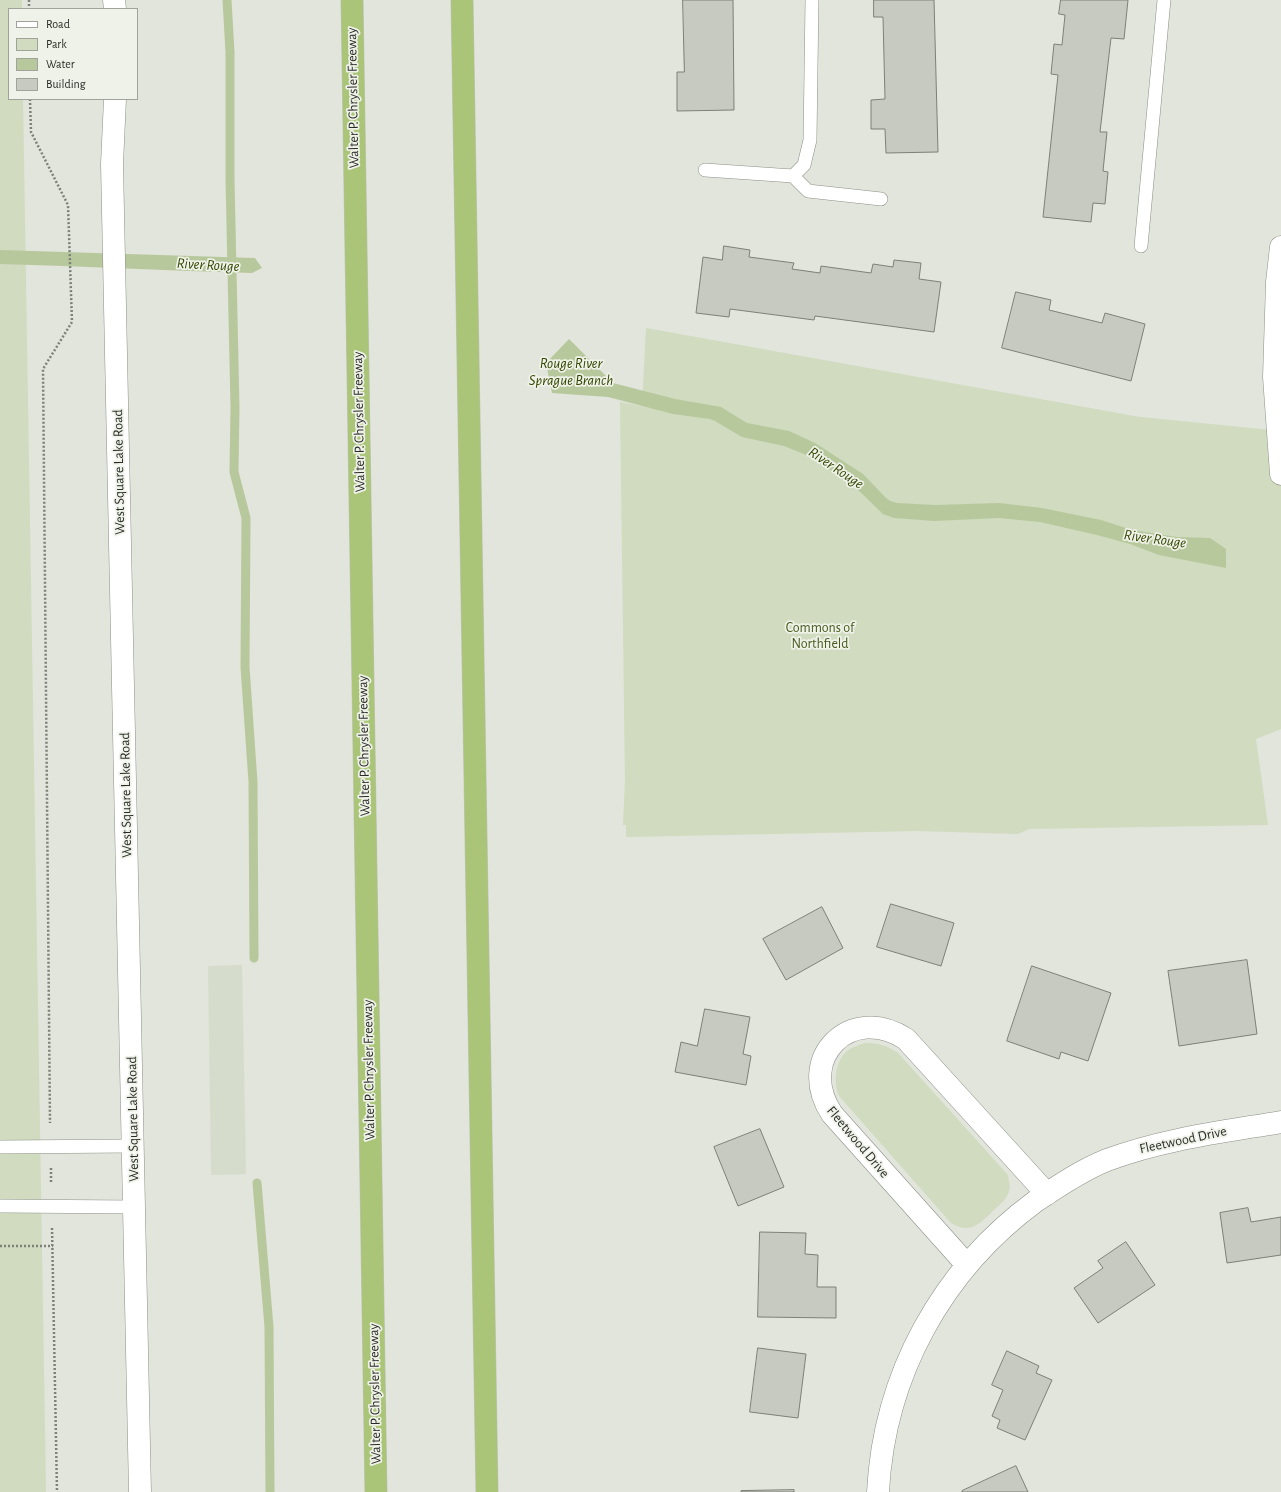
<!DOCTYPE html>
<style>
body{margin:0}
#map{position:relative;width:1281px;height:1492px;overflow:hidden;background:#e1e5db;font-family:"Alegreya Sans",sans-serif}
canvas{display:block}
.legend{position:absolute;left:8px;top:8px;width:130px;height:92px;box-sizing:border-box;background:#eff2e9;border:1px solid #a0a29b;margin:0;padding:5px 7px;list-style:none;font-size:12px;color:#2a2b27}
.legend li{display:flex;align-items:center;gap:8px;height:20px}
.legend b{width:20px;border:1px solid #a0a29b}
</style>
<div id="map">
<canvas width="1281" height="1492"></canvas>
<ul class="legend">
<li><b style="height:5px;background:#fff"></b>Road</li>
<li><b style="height:11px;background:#d0dbbf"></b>Park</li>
<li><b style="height:11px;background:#b8c89d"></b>Water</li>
<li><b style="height:11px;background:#c6cac0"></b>Building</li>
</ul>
</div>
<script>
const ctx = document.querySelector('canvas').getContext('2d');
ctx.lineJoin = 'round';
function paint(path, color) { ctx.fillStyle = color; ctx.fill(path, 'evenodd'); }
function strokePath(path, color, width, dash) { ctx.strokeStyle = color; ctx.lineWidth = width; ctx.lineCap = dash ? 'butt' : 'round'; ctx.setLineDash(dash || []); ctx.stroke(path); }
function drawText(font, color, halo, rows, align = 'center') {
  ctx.font = font + ' "Alegreya Sans",sans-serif'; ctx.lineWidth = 3.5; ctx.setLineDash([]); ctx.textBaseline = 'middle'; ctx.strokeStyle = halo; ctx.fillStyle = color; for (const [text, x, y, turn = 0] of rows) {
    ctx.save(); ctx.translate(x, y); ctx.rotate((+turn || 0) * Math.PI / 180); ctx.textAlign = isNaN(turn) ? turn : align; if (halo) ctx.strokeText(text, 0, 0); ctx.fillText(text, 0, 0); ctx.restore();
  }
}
const built = new Path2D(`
 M242,965L246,1174L211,1175L208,966Z`);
const green = new Path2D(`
 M0,0H22V9H9V99H23L46,1492H0Z
 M646,328L1140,417L1281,431V729L1256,739L1268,825L1029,829L1018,834L918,831L626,837V825H623L625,780L620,402L642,406Z
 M865,1043C878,1043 886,1045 898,1053L1008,1175C1009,1182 1011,1188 1008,1194C1005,1201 999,1205 994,1210C980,1223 971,1235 951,1223L839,1096C833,1082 835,1062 847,1051C852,1047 859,1045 865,1043Z`);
const water = new Path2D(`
 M0,250L255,258L262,268L252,273C168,271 84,266 0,264Z
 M569,339L613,383L675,399L721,407L747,423L789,431L815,443L863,474L885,497L890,501L897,503L935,505L999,503L1042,508L1101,520L1132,530L1177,537L1210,538L1226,549V568L1159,555L1130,544L1097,535L1040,522L999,518L934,521L894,518L883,514L853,485L809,456L784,446L742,437L715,421L710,419L673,414L608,397L552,393L546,363Z`);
const stream = new Path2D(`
 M227,0L230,52V180L235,407L234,472L246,518L245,667L253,782L254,958
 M257,1183L269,1327L270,1492`);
const building = new Path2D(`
 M683,0H733L734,110L677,111V72H684Z
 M874,0H934L938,152L886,153L885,129H871V100L885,99L883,17H874Z
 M1061,0H1128L1124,39L1111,38L1100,132H1107L1103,171L1108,172L1105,204L1093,203L1091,222L1043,217L1058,75L1051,74L1054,44L1062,45L1065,15L1059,14Z
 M724,246L750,250L749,257L794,263L792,269L820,273L821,266L871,273L873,264L893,267L894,260L921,263L919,279L941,282L934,332L815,316L814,320L730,309L729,317L696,313L703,257L722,260Z
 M1016,292L1051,300L1049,310L1102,323L1105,313L1145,324L1131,381L1002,348Z
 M891,904L954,923L941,966L877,947Z
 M822,907L843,948L786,980L763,939Z
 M1247,960L1257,1034L1179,1046L1168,971Z
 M1032,966L1111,993L1088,1061L1061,1052L1059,1059L1007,1041Z
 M705,1009L750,1017L743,1054L751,1056L746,1085L675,1072L681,1042L697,1046Z
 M760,1129L784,1187L738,1206L714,1147Z
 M1248,1208L1251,1222L1281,1217V1255L1227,1263L1220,1213Z
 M760,1232L806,1233L805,1254L818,1255L817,1287H836V1318L758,1317Z
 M1126,1242L1155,1285L1098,1323L1074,1288L1103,1268L1098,1261Z
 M758,1348L806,1354L798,1418L750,1412Z
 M1007,1351L1039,1366L1036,1373L1052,1380L1025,1440L997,1428L1000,1420L992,1416L1003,1390L992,1385Z
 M1016,1466L1028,1492H962V1491Z
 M794,1490V1492H741V1491Z`);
const path = new Path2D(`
 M29,0V9
 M30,99L31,132L68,205L72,322L43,369L50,1123
 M51,1168V1183
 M52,1228L57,1492
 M0,1246H53`);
const service = new Path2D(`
 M705,170L793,176L804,165L810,140L812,0
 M793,176L808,191L881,199
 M1141,246L1164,0
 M0,1147L133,1146
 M0,1206L135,1207`);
const minor = new Path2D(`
 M1281,247L1277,282L1274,377L1281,474
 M967,1265L832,1114C795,1058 851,1003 906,1039L1047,1194
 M878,1492C884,1375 942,1270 1036,1201C1058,1186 1082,1170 1107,1160C1163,1139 1222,1132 1281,1122`);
const secondary = new Path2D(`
 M114,0L115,9
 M115,99L112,164L140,1492`);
const motorway = new Path2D(`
 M352,0L376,1492
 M462,0L487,1492`);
const streetNames = [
 ["Walter P. Chrysler Freeway",353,98,-91],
 ["Walter P. Chrysler Freeway",359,422,-91],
 ["West Square Lake Road",119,472,-91],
 ["Walter P. Chrysler Freeway",364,746,-91],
 ["West Square Lake Road",126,795,-91],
 ["Walter P. Chrysler Freeway",369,1070,-91],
 ["West Square Lake Road",133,1119,-91],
 ["Fleetwood Drive",1183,1140,-12],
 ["Fleetwood Drive",858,1142,50],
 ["Walter P. Chrysler Freeway",375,1394,-91]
];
const parkNames = [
 ["Commons of",820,628],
 ["Northfield",820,644]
];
const waterNames = [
 ["River Rouge",208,265,3],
 ["Rouge River",571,363],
 ["Sprague Branch",571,380],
 ["River Rouge",836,468,34],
 ["River Rouge",1155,539,8]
];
paint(built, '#d6dccb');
paint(green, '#d0dbbf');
paint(water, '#b8c89d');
strokePath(stream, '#b8c89d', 9);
paint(building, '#c6cac0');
strokePath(building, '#7d8077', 1);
strokePath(service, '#8c8f86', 14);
strokePath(minor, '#8c8f86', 23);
strokePath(secondary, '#8c8f86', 23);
strokePath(motorway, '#c3c4c3', 23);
strokePath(path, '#7e817a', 2.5, [2, 2]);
strokePath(service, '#fff', 13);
strokePath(minor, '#fff', 22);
strokePath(secondary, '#fff', 22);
strokePath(motorway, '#aac578', 22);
drawText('14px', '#2a2b27', '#eff2e9', streetNames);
drawText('14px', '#475a1b', '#eff2e9', parkNames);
drawText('italic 15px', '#354701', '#eff2e9', waterNames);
</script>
